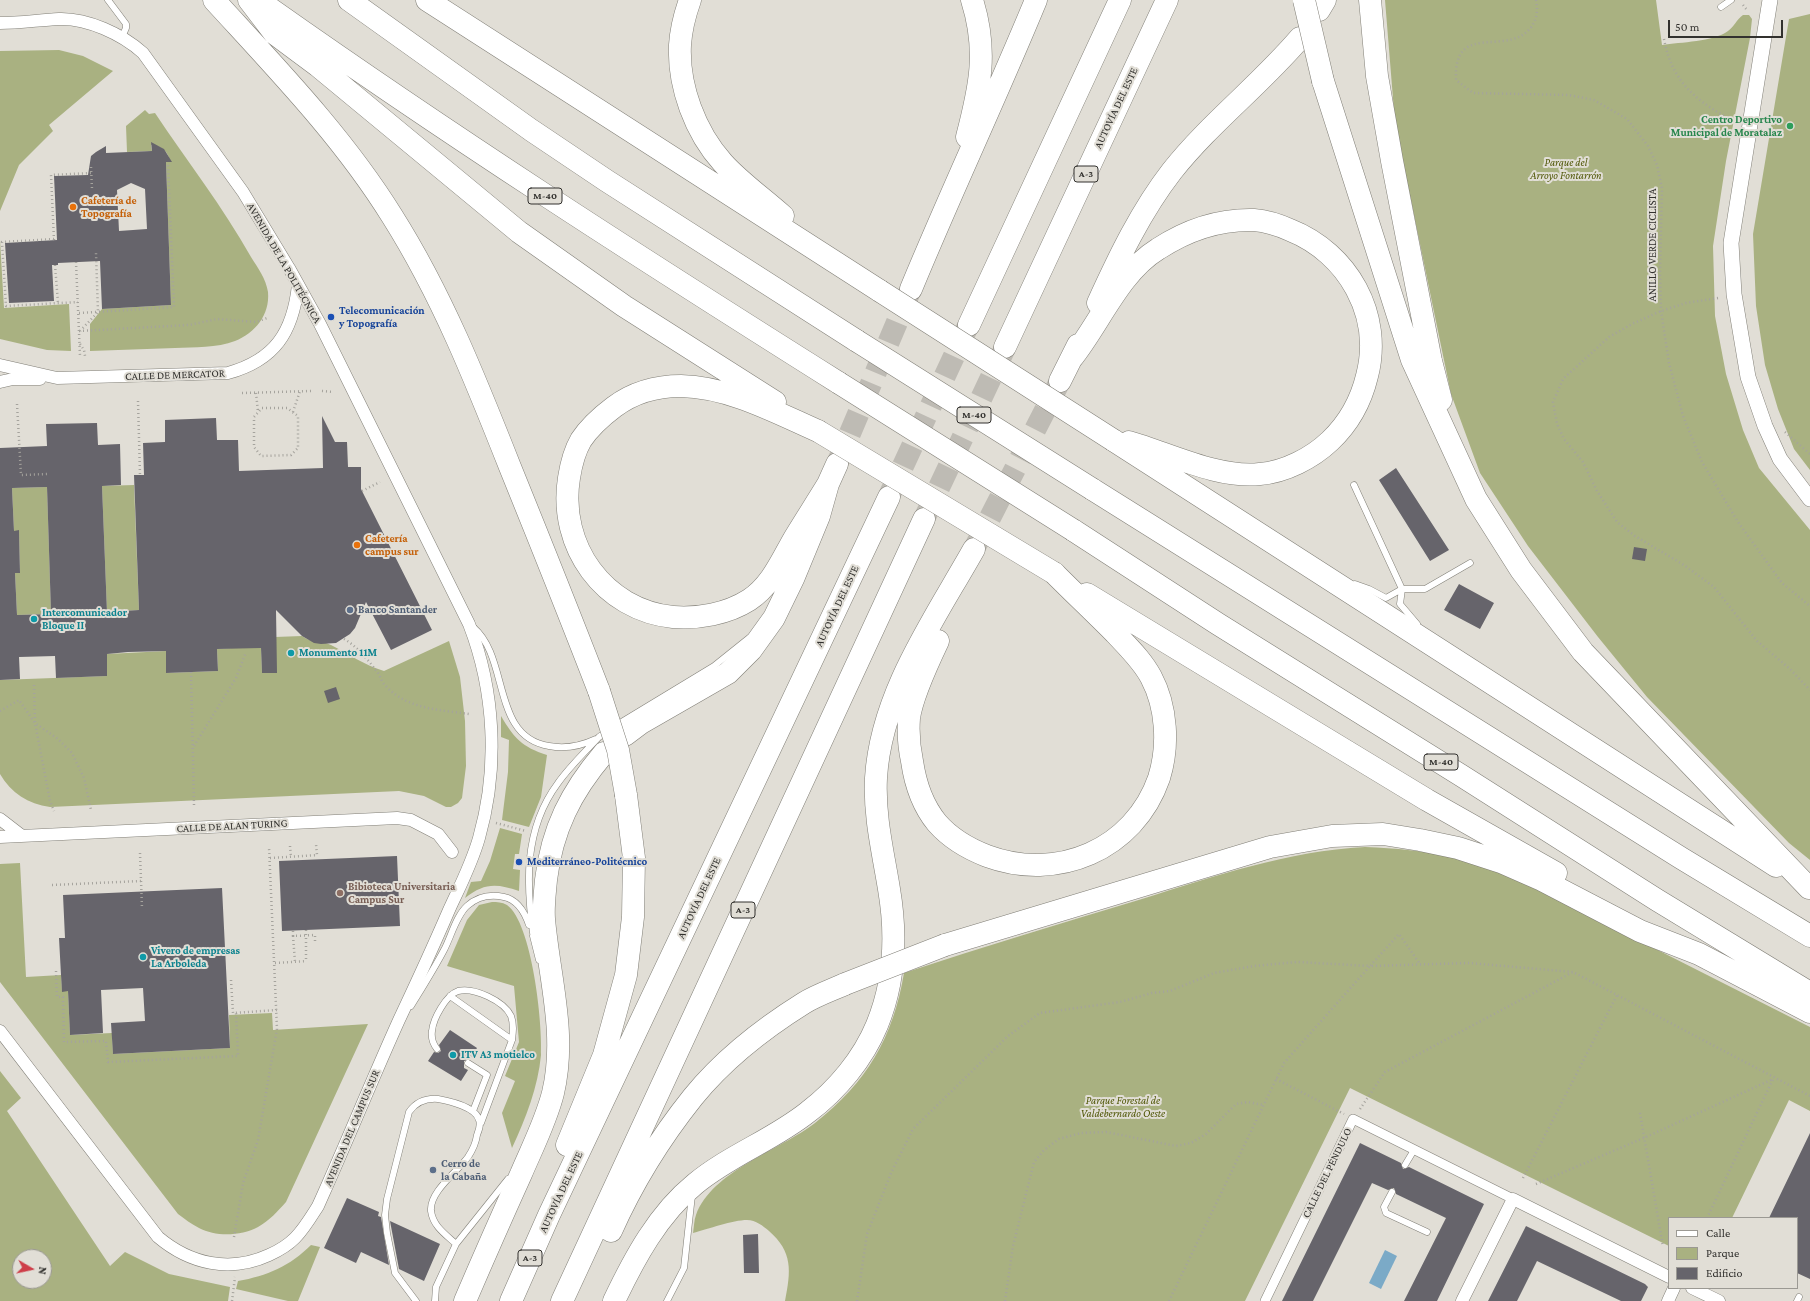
<!DOCTYPE html>
<meta charset="utf-8">
<style>
body{margin:0}
#map{position:relative;width:1810px;height:1301px;overflow:hidden;background:#e1ded6;font-family:"Crimson Pro",serif}
canvas{display:block}
.legend{position:absolute;left:1668px;top:1217px;width:130px;height:72px;box-sizing:border-box;background:#e1ded6;border:1px solid #9b9993;margin:0;padding:5px 7px;list-style:none;font-size:12px;color:#32312e}
.legend li{display:flex;align-items:center;gap:8px;height:20px}
.legend b{width:20px;border:1px solid #9b9993}
.north{position:absolute;left:12px;top:1249px;width:40px;height:40px;box-sizing:border-box;background:#e1ded6;border:1px solid #9b9993;border-radius:50%;rotate:99deg;font-size:11px;font-weight:700;line-height:16px;text-align:center;color:#32312e}
.north::after{content:'';display:block;margin:auto;width:14px;height:18px;background:#ce3e49;clip-path:polygon(50% 0,100% 100%,50% 72%,0 100%)}
.scale{position:absolute;left:1668px;top:20px;width:115px;height:18px;box-sizing:border-box;border:2px solid #32312e;border-top:0;padding-left:5px;font-size:12px;line-height:14px;white-space:nowrap;color:#32312e;-webkit-text-stroke:3px #e1ded6;paint-order:stroke}
</style>
<div id="map">
<canvas width="1810" height="1301"></canvas>
<ul class="legend">
<li><b style="height:5px;background:#fff"></b>Calle</li>
<li><b style="height:11px;background:#a9b181"></b>Parque</li>
<li><b style="height:11px;background:#66646b"></b>Edificio</li>
</ul>
<div class="north">N</div>
<div class="scale">50 m</div>
</div>
<script>
const ctx = document.querySelector('canvas').getContext('2d');
ctx.lineJoin = 'round';
function paint(path, color) { ctx.fillStyle = color; ctx.fill(path, 'evenodd'); }
function strokePath(path, color, width, dash) { ctx.strokeStyle = color; ctx.lineWidth = width; ctx.lineCap = dash ? 'butt' : 'round'; ctx.setLineDash(dash || []); ctx.stroke(path); }
function drawText(font, color, halo, rows, align = 'center') {
  ctx.font = font + ' "Crimson Pro",serif'; ctx.lineWidth = 4; ctx.setLineDash([]); ctx.textBaseline = 'middle'; ctx.strokeStyle = halo; ctx.fillStyle = color; for (const [text, x, y, turn = 0] of rows) {
    ctx.save(); ctx.translate(x, y); ctx.rotate((+turn || 0) * Math.PI / 180); ctx.textAlign = isNaN(turn) ? turn : align; if (halo) ctx.strokeText(text, 0, 0); ctx.fillText(text, 0, 0); ctx.restore();
  }
}
const green = new Path2D(`
 M1385,0H1656L1662,45C1681,42 1713,42 1728,31C1733,28 1737,19 1743,15H1749L1752,19L1750,38L1726,161L1713,246L1715,316L1726,374L1743,430L1759,468L1810,530V860L1789,843L1647,697L1598,637L1528,546L1480,473L1451,394L1395,123Z
 M1810,14V470L1794,449L1778,409L1765,365L1756,306L1753,234L1789,19Z
 M59,50L83,56L113,71L49,125L53,131L19,165L0,211V51Z
 M145,110L149,114L155,113C187,161 223,207 251,257C258,268 266,279 268,292C270,315 255,333 235,341C217,348 194,347 175,348C147,349 118,350 90,351V324L102,309L171,305L166,162H170C169,152 161,145 151,145L152,151L127,152L126,126Z
 M0,240L4,308L69,304L71,351L47,350L0,339Z
 M134,485L139,610L107,612L102,486Z
 M47,487L51,614L17,615L15,573L20,572L19,531H14L12,488Z
 M302,636C315,645 321,640 331,645C349,654 364,665 384,671L449,641L460,677L465,721L466,766L462,798L458,803L451,807H446L424,796L399,791L50,807C28,804 11,793 0,774V680L107,676V654L166,651V673L218,671L217,649L261,646L262,673H276L275,637Z
 M501,716C514,738 522,747 547,755L541,797L529,827L502,820L508,772L509,740L501,737Z
 M500,828L522,834L519,854H515L513,869L520,870L519,891C496,883 484,883 465,898L471,882L481,881L490,861Z
 M1365,847C1395,848 1425,851 1454,857C1484,864 1513,878 1541,891L1810,1027V1111L1789,1100L1732,1218H1669V1246L1350,1088L1245,1301H785C791,1271 793,1252 769,1231C763,1226 756,1220 747,1220C733,1220 708,1229 693,1233C694,1227 694,1220 696,1215C712,1171 780,1150 815,1123C867,1082 893,1038 904,973C983,947 1062,923 1142,899C1215,876 1288,851 1365,847Z
 M20,863L26,977L61,975L62,991H68L70,1035L112,1033L113,1054L230,1048L229,1015L272,1013L273,1030L368,1024L286,1202C278,1211 269,1221 258,1227C241,1236 216,1237 199,1228C191,1224 185,1219 178,1214L0,982V864Z
 M492,902C497,902 502,902 507,905C532,923 543,1024 541,1055C538,1087 526,1118 512,1148L502,1113L515,1081L505,1076L519,1042L514,986L447,966L467,920L479,905Z
 M0,1071L21,1098L7,1111L110,1266L125,1252L169,1274L230,1287L228,1301H0ZM20,1257H44V1281H20Z
 M311,1245L320,1247L298,1301H288L236,1289L238,1281C267,1276 290,1266 311,1245Z`);
const water = new Path2D(`
 M1385,1250L1397,1256L1381,1289L1369,1283Z`);
const building = new Path2D(`
 M151,142L164,149L172,162H166L171,305L102,309L100,261L58,263V265H52L54,301L9,303L5,243L57,240L54,176L88,175L91,156L96,152L106,146V153L152,151ZM131,183L145,189L147,229L119,231L117,190Z
 M322,416L335,442H347L348,467H361V489L432,630L391,650L366,602L355,628L350,634L336,643L321,644L314,643L302,636L276,610L277,673H262L261,648L217,649L218,671L166,673V651L128,652L107,654V676L56,678L55,656L19,657L20,679L0,680V448L47,446L46,424L97,423L98,445L120,444L121,485L102,486L107,612L139,610L134,475H144L143,443L165,442V420L216,418L217,440H238L239,471L323,468ZM47,487L51,614L17,615L15,573H20L19,530L14,531L12,488Z
 M1396,468L1449,550L1430,561L1379,480Z
 M1634,547L1647,549L1645,561L1632,559Z
 M1459,584L1494,603L1480,629L1444,610Z
 M336,687L340,699L328,703L324,691Z
 M397,856L400,926L282,931L279,861Z
 M222,888L230,1048L113,1054L111,1023L145,1021L143,988L101,990L103,1033L70,1035L68,991L62,992L61,975L59,938H65L63,895Z
 M450,1030L477,1048L470,1059L464,1061V1068L468,1070L461,1081L428,1061L434,1052L438,1053L441,1051L439,1045Z
 M1810,1133V1279L1797,1273V1218H1769Z
 M1360,1143L1401,1163L1403,1169L1409,1167L1484,1204L1437,1301H1404L1446,1218L1396,1194L1394,1188L1388,1190L1372,1183L1313,1301H1282Z
 M347,1198L379,1212L378,1216L381,1217L389,1265L361,1252L356,1263L324,1248Z
 M390,1221L440,1244L424,1281L399,1269Z
 M1526,1226L1645,1284L1648,1287L1641,1301H1621L1537,1261L1517,1301H1488Z
 M758,1234L759,1273H744L743,1235Z`);
const motorwayTunnel = new Path2D(`
 M837,464L911,289
 M889,496L968,326
 M925,517L1005,348
 M975,547L1059,383`);
const path = new Path2D(`
 M1536,0C1538,10 1537,18 1532,26C1509,59 1453,19 1456,80L1473,93L1569,95L1594,100L1627,119L1648,146L1657,165L1662,188L1660,272L1661,311L1669,363L1683,416L1702,462L1738,522L1782,583L1810,606
 M1743,5L1747,10
 M1664,39C1672,83 1698,103 1736,122
 M91,167L92,189
 M54,239L2,242L6,306L78,302
 M54,240L51,175L91,173
 M76,262L80,356
 M55,265L58,303
 M1718,298L1686,303L1661,311L1632,324L1609,337L1563,379L1553,402L1557,424L1564,439L1583,462L1597,491L1617,522L1635,536L1684,565L1714,587L1757,641L1790,669L1810,690
 M79,313L174,307L168,164
 M79,331L189,325L217,319L256,322L267,318
 M80,331L98,312L96,253
 M80,344L84,350L85,356
 M322,391L333,392
 M242,393L311,391
 M256,393L258,412
 M138,401L140,475
 M17,404L21,475L48,474
 M262,408H287L298,416V448L291,455L261,456L254,447V417Z
 M293,412L300,391
 M1785,432L1810,454
 M362,491L380,482
 M344,639C357,646 369,661 378,673C381,678 382,683 386,686C406,709 441,710 469,714
 M191,672L194,805
 M34,685L35,723L50,801L54,811
 M0,711L19,700L35,723L58,739L72,753L84,778L91,810
 M194,746L236,678L246,652
 M496,823L526,831
 M290,846L291,857
 M140,853L142,908
 M270,858L317,855L316,844
 M52,885L141,881
 M293,931V936L315,935V941
 M293,936L295,962
 M275,963L306,961
 M56,971L57,997H63L64,1042L106,1041L108,1062L238,1056L236,1012
 M231,980L233,1013L277,1010
 M1276,1079L1344,1114
 M1360,1109L1385,1072L1573,972L1810,1096
 M1640,1113L1663,1247
 M1523,1178L1617,995
 M1536,1184L1646,1137L1773,1079
 M1707,1218L1773,1079
 M234,1237L243,1183L258,1140L277,1029L269,847
 M232,1301L235,1277
 M857,1301L867,1234L891,1173L913,1129L1008,1036L1040,1013L1120,1002L1152,993L1170,991L1214,973L1254,966L1297,962L1370,966L1399,934L1420,964
 M1005,1301L1013,1246L1034,1162L1044,1150L1059,1139L1081,1133L1106,1132L1176,1146L1191,1143L1206,1134L1236,1104L1248,1102L1263,1105
 M1169,1301L1284,1063L1370,966L1469,963L1573,972`);
const service = new Path2D(`
 M108,0L126,24V28L122,37
 M1721,7L1731,0
 M1354,485L1402,589H1425L1470,563
 M1355,584L1369,589L1386,598L1402,589L1400,604L1417,624
 M473,627C510,658 491,737 549,746C565,749 581,746 596,739
 M615,726L714,666L749,638
 M533,936L539,960
 M534,940C526,886 523,830 558,783C570,766 585,752 599,737L607,731
 M450,996L512,1040
 M411,1006C422,988 434,969 444,950C451,937 456,916 467,906C477,897 490,894 504,897C518,900 525,913 529,925
 M437,1049C433,1044 431,1038 432,1031C433,1019 446,995 458,991C474,987 504,1001 511,1016C514,1024 513,1032 512,1040L481,1123
 M468,1063L487,1075L473,1111
 M1405,1165L1414,1150
 M1392,1192L1384,1207L1386,1213L1427,1232
 M416,1301L395,1273L387,1233L385,1215L387,1199L409,1112C416,1102 425,1098 438,1099C449,1101 476,1107 479,1120C481,1125 479,1130 477,1135C476,1142 472,1151 468,1157C458,1171 429,1192 431,1211C433,1226 445,1234 456,1244
 M435,1301L436,1287L456,1244L508,1179
 M667,1301L684,1268L692,1195
 M1797,1301L1799,1297`);
const pedestrian = new Path2D(`
 M1265,1301L1353,1119L1513,1199`);
const minor = new Path2D(`
 M0,23C20,23 39,20 59,19C87,18 122,34 143,53L243,192L289,268L320,324L469,624C495,691 499,768 479,838C472,863 460,886 449,910C433,947 416,984 399,1020C371,1082 346,1144 318,1206C311,1217 304,1229 295,1238C288,1245 278,1251 269,1255C230,1273 190,1264 158,1237L0,1031
 M0,365L57,378L228,373C275,360 293,332 298,285
 M0,382L13,379H40
 M0,819L22,836
 M0,837L397,818L411,820L438,834L452,852
 M1692,1288L1719,1301
 M1462,1301L1513,1199L1669,1277
 M1668,1301L1674,1288`);
const tertiary = new Path2D(`
 M1770,0L1731,243L1734,294L1748,377L1765,426L1780,459L1810,499`);
const motorway = new Path2D(`
 M214,0C277,69 343,137 392,216C442,295 476,381 510,467C540,541 570,616 599,691
 M249,0L275,34L318,66L519,232L624,306L775,402
 M258,0C447,134 642,259 839,383
 M349,0L531,130L607,181L857,341
 M427,0L880,291
 M690,0C685,14 681,30 680,45C678,86 695,132 723,163C739,181 764,199 783,216
 M1370,0L1377,76L1392,161L1431,361L1441,400
 M1319,10L1325,0
 M1323,81L1412,360L1476,499L1521,570L1583,652L1809,888
 M967,137C980,87 988,51 972,0
 M911,289C951,192 996,97 1036,0
 M1098,303C1119,257 1141,211 1172,171C1210,123 1260,85 1300,38
 M969,325L1120,0
 M1005,347L1167,0
 M1072,358C1100,323 1119,273 1158,249C1187,230 1219,219 1254,220C1266,221 1279,225 1290,230C1348,253 1383,315 1367,376C1361,401 1349,423 1330,441C1312,458 1285,472 1260,474C1219,479 1168,453 1129,442
 M1060,381L1078,345
 M818,431C775,412 729,387 681,386C657,386 634,392 614,407C602,416 589,428 581,440C574,452 571,465 569,478C558,546 604,610 673,617C698,619 727,614 749,600C772,585 782,559 795,537C806,519 817,502 828,484
 M1113,440L1776,866
 M1092,489L1681,858L1810,936
 M1073,530L1218,624L1462,776L1657,900L1810,993
 M1087,594L1427,800L1556,873
 M938,641C928,662 912,696 909,718C908,732 909,747 912,761C915,782 923,806 937,823C951,839 969,849 987,856C1057,882 1134,850 1159,778C1169,746 1167,707 1151,677C1142,660 1128,647 1115,633C1095,613 1074,593 1054,573
 M625,735L641,723L728,673L751,650L774,618L793,579L819,516L828,484L837,464
 M945,945L1270,847L1332,836L1383,834L1420,840L1458,848L1501,862L1542,880L1640,931L1699,954L1810,1012
 M567,1145L604,1055L626,975L633,917L634,858L626,795
 M611,1231C632,1184 661,1137 693,1097C723,1060 764,1028 804,1003C817,995 832,990 845,984
 M465,1301C483,1259 502,1216 521,1174C532,1148 546,1121 553,1093C567,1034 549,977 544,919C543,906 545,892 546,880C552,829 571,792 604,753
 M511,1301L549,1215L889,497
 M562,1301L924,519
 M614,1301C634,1259 658,1214 695,1184C730,1155 773,1140 808,1112C837,1090 863,1059 877,1025C895,981 897,936 889,889C883,852 874,816 876,778C881,694 934,620 974,549`);
const pathBridge = new Path2D(`
 M306,930V961`);
const motorwayBridge = new Path2D(`
 M1304,0L1323,81
 M880,291L1113,440
 M857,341L1092,489
 M839,383L1073,530
 M818,431L1054,573
 M599,691L618,750L626,795
 M845,984L945,945`);
const markers = [
 [1790,126,4,"#2e9e5b"],
 [73,207,4,"#e8710a"],
 [331,317,4,"#1a4fb4"],
 [357,545,4,"#e8710a"],
 [350,610,4,"#5c6f8a"],
 [34,619,4,"#0f9aa8"],
 [291,653,4,"#0f9aa8"],
 [519,862,4,"#1a4fb4"],
 [340,893,4,"#8d6e63"],
 [143,957,4,"#0f9aa8"],
 [453,1055,4,"#0f9aa8"],
 [433,1170,4,"#5c6f8a"]
];
const shields = [
 [1086,174,24],
 [545,196,34],
 [974,415,34],
 [1441,762,34],
 [743,910,24],
 [530,1258,24]
];
const shieldNames = [
 ["A-3",1086,174],
 ["M-40",545,196],
 ["M-40",974,415],
 ["M-40",1441,762],
 ["A-3",743,910],
 ["A-3",530,1258]
];
const streetNames = [
 ["AUTOVÍA DEL ESTE",1116,108,-65],
 ["ANILLO VERDE CICLISTA",1653,245,-90],
 ["AVENIDA DE LA POLITÉCNICA",284,263,60],
 ["CALLE DE MERCATOR",175,375,-2],
 ["AUTOVÍA DEL ESTE",837,606,-65],
 ["CALLE DE ALAN TURING",232,826,-3],
 ["AUTOVÍA DEL ESTE",699,898,-65],
 ["AVENIDA DEL CAMPUS SUR",352,1128,-67],
 ["CALLE DEL PÉNDULO",1327,1173,-64],
 ["AUTOVÍA DEL ESTE",561,1192,-65]
];
const leisureNames = [
 ["Centro Deportivo",1782,120],
 ["Municipal de Moratalaz",1782,133]
];
const parkNames = [
 ["Parque del",1566,163],
 ["Arroyo Fontarrón",1566,176],
 ["Parque Forestal de",1123,1101],
 ["Valdebernardo Oeste",1123,1114]
];
const foodNames = [
 ["Cafetería de",81,201],
 ["Topografía",81,214],
 ["Cafetería",365,539],
 ["campus sur",365,552]
];
const transitNames = [
 ["Telecomunicación",339,311],
 ["y Topografía",339,324],
 ["Mediterráneo-Politécnico",527,862]
];
const serviceNames = [
 ["Banco Santander",358,610],
 ["Cerro de",441,1164],
 ["la Cabaña",441,1177]
];
const cultureNames = [
 ["Intercomunicador",42,613],
 ["Bloque II",42,626],
 ["Monumento 11M",299,653],
 ["Vivero de empresas",151,951],
 ["La Arboleda",151,964],
 ["ITV A3 motielco",461,1055]
];
const educationNames = [
 ["Bibioteca Universitaria",348,887],
 ["Campus Sur",348,900]
];
paint(green, '#a9b181');
paint(water, '#7baac7');
paint(building, '#66646b');
strokePath(motorwayTunnel, '#bebbb4', 22, [22, 11]);
strokePath(service, '#817f77', 7);
strokePath(pedestrian, '#817f77', 10);
strokePath(minor, '#817f77', 13);
strokePath(tertiary, '#817f77', 16);
strokePath(motorway, '#817f77', 23);
strokePath(path, '#a5a39d', 2.5, [1, 3]);
strokePath(service, '#fff', 6);
strokePath(pedestrian, '#fff', 9);
strokePath(minor, '#fff', 12);
strokePath(tertiary, '#fff', 15);
strokePath(motorway, '#fff', 22);
strokePath(motorwayBridge, '#817f77', 23, []);
strokePath(pathBridge, '#a5a39d', 2.5, [1, 3]);
strokePath(motorwayBridge, '#fff', 22);
for (const [x, y, r, color] of markers) { const dot = new Path2D(); dot.arc(x, y, r, 0, 2 * Math.PI); ctx.fillStyle = color; ctx.fill(dot); strokePath(dot, '#e1ded6', 1.5); }
for (const [x, y, w] of shields) { const box = new Path2D(); box.roundRect(x - w / 2, y - 8, w, 16, 3); ctx.fillStyle = '#e1ded6'; ctx.fill(box); strokePath(box, '#32312e', 1); }
drawText('bold 10px', '#32312e', null, shieldNames);
drawText('11px', '#32312e', '#e1ded6', streetNames);
drawText('bold 11px', '#27864d', '#e1ded6', leisureNames, 'right');
drawText('italic 11px', '#515808', '#e1ded6', parkNames);
drawText('bold 11px', '#c56008', '#e1ded6', foodNames, 'left');
drawText('bold 11px', '#164399', '#e1ded6', transitNames, 'left');
drawText('bold 11px', '#4e5e75', '#e1ded6', serviceNames, 'left');
drawText('bold 11px', '#0d838f', '#e1ded6', cultureNames, 'left');
drawText('bold 11px', '#785e54', '#e1ded6', educationNames, 'left');
</script>
